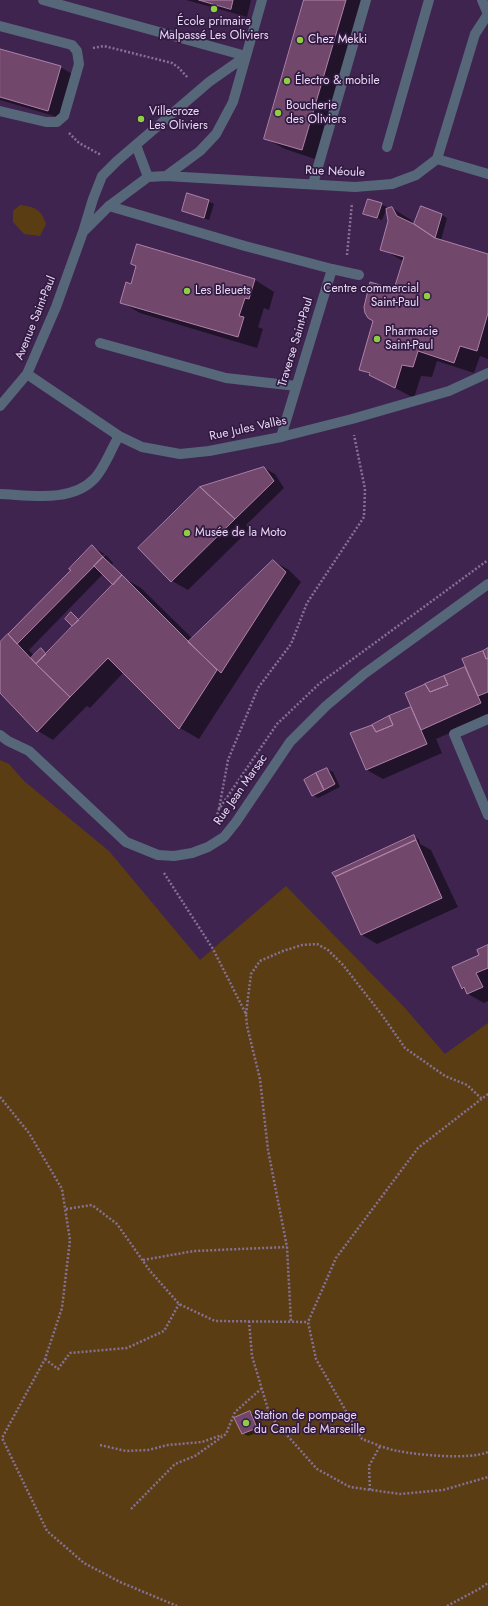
<!DOCTYPE html>
<meta charset="utf-8">
<style>
body{margin:0}
canvas{display:block;background:#3e244e}
</style>
<canvas width="488" height="1606"></canvas>
<script>
const ctx = document.querySelector('canvas').getContext('2d');
ctx.lineJoin = 'round';
function paint(path, color) { ctx.fillStyle = color; ctx.fill(path, 'evenodd'); }
function strokePath(path, color, width, dash) { ctx.strokeStyle = color; ctx.lineWidth = width; ctx.lineCap = dash ? 'butt' : 'round'; ctx.setLineDash(dash || []); ctx.stroke(path); }
function drawText(font, color, halo, rows, align = 'center') {
  ctx.font = font + ' Jost,sans-serif'; ctx.lineWidth = 3.5; ctx.setLineDash([]); ctx.textBaseline = 'middle'; ctx.strokeStyle = halo; ctx.fillStyle = color; for (const [text, x, y, turn = 0] of rows) {
    ctx.save(); ctx.translate(x, y); ctx.rotate((+turn || 0) * Math.PI / 180); ctx.textAlign = isNaN(turn) ? turn : align; if (halo) ctx.strokeText(text, 0, 0); ctx.fillText(text, 0, 0); ctx.restore();
  }
}
const green = new Path2D(`
 M20,205C35,207 41,209 46,224L40,236L24,234L13,222V211Z
 M0,760L9,764L24,781L109,851L200,960L286,886L404,1007L445,1054L488,1023V1606H0Z`);
const shadow = new Path2D(`
 M186,0H251L247,17Z
 M305,0H368L321,161L285,149L265,138Z
 M0,50L60,67L76,76L64,119L0,100Z
 M369,200L387,207L382,220L364,213Z
 M208,201L214,204L209,220L183,211Z
 M392,208L411,220L415,225L421,208L442,215L447,218L441,240L488,255V359L480,356L474,373L437,361L432,377L421,376L414,398L361,370L395,291L403,261L382,249Z
 M138,246L255,280L274,292L269,310L264,308L258,327L263,329L257,348L140,313L121,302L131,285L137,266Z
 M264,468L275,474L284,488L246,525L250,529L188,590L172,581Z
 M92,546L104,554L81,578H83L106,555L113,563L112,565L127,580L141,588L193,639L273,561L289,570L301,582L199,739L180,728L124,672L90,708L87,706L53,740L38,731L0,692V643L73,570ZM103,574L114,585L80,620L71,613L66,619L74,626L47,653L41,649L34,656L29,650Z
 M488,649V716L436,739L442,753L383,779L367,770L352,734L412,708L465,668L468,671Z
 M327,769L333,772L340,787L318,798L313,795Z
 M414,836L419,840L420,844L431,850L458,907L377,944L362,935Z
 M488,946V1001L484,1003L468,994L467,991L462,988L480,956Z
 M250,1412L255,1415L262,1431L248,1436L242,1433Z`);
const building = new Path2D(`
 M199,0H233L231,9Z
 M304,0H346L302,150L264,139Z
 M0,49L61,66L48,111L0,97Z
 M187,193L209,200L204,218L182,211Z
 M368,199L382,203L377,218L363,214Z
 M421,206L442,214L435,238L414,224Z
 M392,207L397,216L414,224L435,238L488,254V313L477,351L460,346L454,363L418,351L413,367L402,365L395,388L369,375L370,373L359,370L373,321L368,318L365,313L364,307L370,282L394,289L404,257L380,250L388,221L386,209Z
 M137,244L255,279L249,299L245,298L239,316L244,317L238,337L120,303L126,282L131,284L136,266L131,264Z
 M264,467L274,481L235,519L200,487Z
 M200,487L235,519L171,582L138,548Z
 M92,545L103,557L17,644L8,634L71,570L69,569Z
 M103,557L122,575L113,585L94,566Z
 M273,560L286,572L221,673L188,642Z
 M122,575L217,670L179,729L108,658L70,697L36,664Z
 M71,612L79,620L72,626L65,619Z
 M8,634L36,664L70,697L37,732L0,693V642Z
 M41,648L46,654L36,664L31,658Z
 M488,648V658L486,659L483,651Z
 M483,651L486,659L488,658V692L478,696L462,659Z
 M465,667L481,703L421,730L405,693L425,684L430,692L448,685L444,676Z
 M444,676L448,685L430,692L425,684Z
 M411,707L427,744L366,770L350,733L372,725L376,732L393,725L389,716Z
 M389,716L393,725L376,732L372,725Z
 M327,768L335,784L324,790L316,773Z
 M316,773L324,790L312,796L304,780Z
 M414,835L416,840L335,877L332,873Z
 M416,840L442,898L361,935L335,877Z
 M488,945V968L476,973L483,987L467,994L464,987L462,989L452,967L479,955L477,950Z
 M250,1411L257,1428L242,1434L234,1418Z`);
const path = new Path2D(`
 M93,48L104,46L172,63L179,68L188,78
 M69,133L79,143L101,155
 M347,255L352,203
 M219,809L228,760L258,688L291,644L307,603L364,517L365,489L354,435
 M216,818L219,809L277,724L320,683L488,560
 M164,873L213,949L246,1014L247,1026L260,1079L268,1150L287,1247L291,1322
 M246,1014L251,974L260,961L283,951L302,945L317,944L328,950L343,965L382,1015L405,1048L445,1076L467,1085L482,1099
 M488,1094L418,1148L336,1258L308,1322L316,1359L362,1439C373,1443 386,1449 398,1451C419,1455 469,1460 488,1452
 M0,1097L29,1133L62,1189L70,1240L62,1308L45,1359L2,1438L47,1531L84,1563L120,1582L177,1606
 M66,1209L92,1205L117,1224L150,1271L179,1304L215,1321L308,1322
 M143,1260L194,1251L287,1247
 M249,1321L252,1356L270,1416L317,1469L350,1487L400,1494L443,1490L488,1477
 M45,1359L58,1369L70,1353L127,1348L164,1331L179,1304
 M100,1445L126,1451L148,1450L168,1445L202,1442L222,1435
 M370,1490L369,1466L380,1446
 M131,1509L175,1464L195,1456L226,1434L235,1412L262,1388
 M447,1606L479,1589L488,1583`);
const service = new Path2D(`
 M482,0L488,14
 M0,26L72,45L77,51L79,64L64,116L57,122H46L0,111
 M387,147L429,0
 M437,159L488,174
 M313,184L366,0
 M109,206L245,246L332,269
 M100,343L226,378L296,386
 M281,437L332,269L359,275
 M488,719L454,734L488,815`);
const minor = new Path2D(`
 M43,0L246,56
 M136,145L148,177
 M166,176L355,187L392,184L416,175L437,159L475,34L488,14
 M84,231L109,206L148,177L166,176L200,151L216,134L233,102L262,0
 M27,374L119,436L142,447L180,454L209,451L281,437L352,419L449,391L488,373
 M0,406L27,374L56,307L83,232L93,199L102,176L117,161L209,82L246,56
 M0,494C30,495 71,503 94,479C104,469 111,449 119,436
 M0,735L8,741L29,751L126,842L158,855L174,856L192,853L208,847L224,837L236,822L290,742L326,706L364,674L488,584`);
const markers = [
 [214,9,4,"#8ece43"],
 [300,40,4,"#8ece43"],
 [287,81,4,"#8ece43"],
 [278,113,4,"#8ece43"],
 [141,119,4,"#8ece43"],
 [187,291,4,"#8ece43"],
 [427,296,4,"#8ece43"],
 [377,339,4,"#8ece43"],
 [187,533,4,"#8ece43"],
 [246,1423,4,"#8ece43"]
];
const poiNames = [
 ["École primaire",214,22,"center"],
 ["Malpassé Les Oliviers",214,36,"center"],
 ["Chez Mekki",308,40],
 ["Électro & mobile",295,81],
 ["Boucherie",286,106],
 ["des Oliviers",286,120],
 ["Villecroze",149,112],
 ["Les Oliviers",149,126],
 ["Centre commercial",419,289,"right"],
 ["Saint-Paul",419,303,"right"],
 ["Les Bleuets",195,291],
 ["Pharmacie",385,332],
 ["Saint-Paul",385,346],
 ["Musée de la Moto",195,533],
 ["Station de pompage",254,1416],
 ["du Canal de Marseille",254,1430]
];
const streetNames = [
 ["Rue Néoule",335,172,2],
 ["Avenue Saint-Paul",36,318,-68],
 ["Traverse Saint-Paul",296,342,-73],
 ["Rue Jules Vallès",248,429,-12],
 ["Rue Jean Marsac",241,790,-55]
];
paint(green, '#5b3d14');
paint(shadow, '#0007');
paint(building, '#71476c');
strokePath(building, '#af81a9', 1);
strokePath(path, '#867194', 2.5, [2, 2]);
strokePath(service, '#566779', 10);
strokePath(minor, '#566779', 10);
for (const [x, y, r, color] of markers) { const dot = new Path2D(); dot.arc(x, y, r, 0, 2 * Math.PI); ctx.fillStyle = color; ctx.fill(dot); strokePath(dot, '#331a43', 1.5); }
drawText('12px', '#e8d9f3', '#331a43', poiNames, 'left');
drawText('12px', '#e8d9f3', '#331a43', streetNames);
</script>
